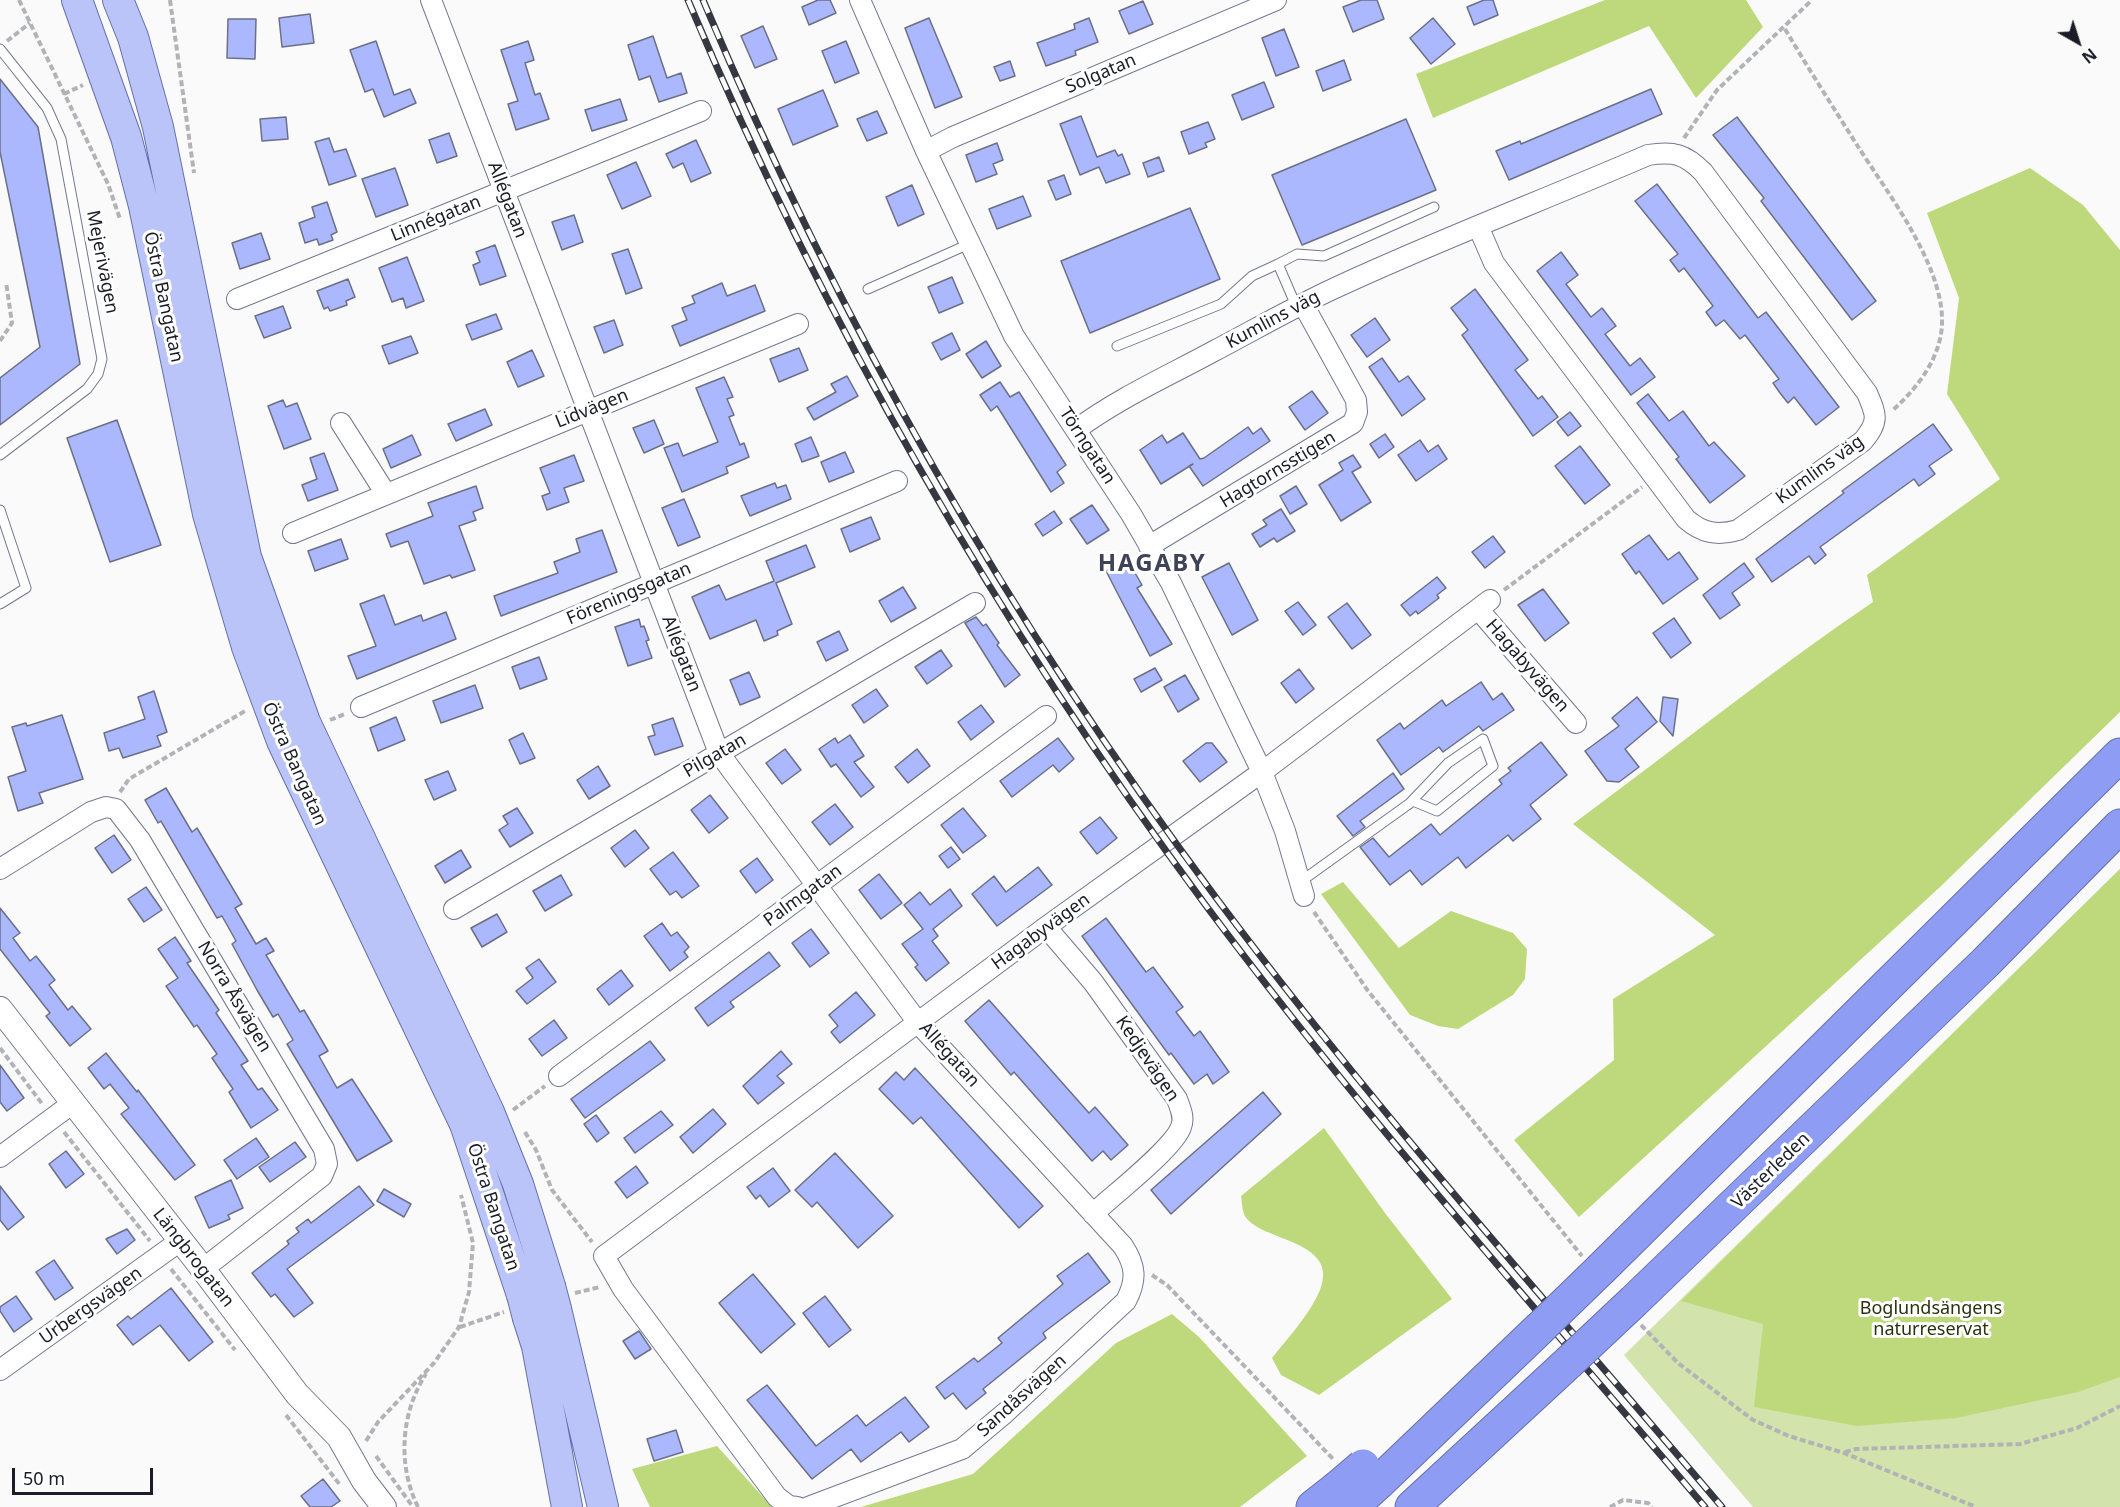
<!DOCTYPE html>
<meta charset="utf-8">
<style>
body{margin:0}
#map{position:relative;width:2120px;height:1507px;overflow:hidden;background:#fafafa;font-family:"Noto Sans",sans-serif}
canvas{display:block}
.north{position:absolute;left:2048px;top:12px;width:60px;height:60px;-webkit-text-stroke:4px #fff;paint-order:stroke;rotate:141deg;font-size:16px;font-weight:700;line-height:24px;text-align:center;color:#1a1c26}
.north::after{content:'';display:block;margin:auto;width:21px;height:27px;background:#1a1c26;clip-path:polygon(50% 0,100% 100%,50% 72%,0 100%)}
.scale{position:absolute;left:12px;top:1468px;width:141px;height:27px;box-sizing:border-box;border:3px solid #1a1c26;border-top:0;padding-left:8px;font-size:18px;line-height:21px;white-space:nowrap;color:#1a1c26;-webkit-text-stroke:4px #fff;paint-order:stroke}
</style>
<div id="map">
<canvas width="2120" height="1507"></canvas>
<div class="north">N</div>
<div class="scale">50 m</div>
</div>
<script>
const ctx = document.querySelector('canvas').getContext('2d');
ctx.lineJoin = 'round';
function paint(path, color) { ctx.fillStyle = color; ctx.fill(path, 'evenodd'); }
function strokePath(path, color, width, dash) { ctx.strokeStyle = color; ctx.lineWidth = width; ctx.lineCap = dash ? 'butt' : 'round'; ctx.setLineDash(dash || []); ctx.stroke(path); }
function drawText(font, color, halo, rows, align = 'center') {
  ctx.font = font + ' "Noto Sans",sans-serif'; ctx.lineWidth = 6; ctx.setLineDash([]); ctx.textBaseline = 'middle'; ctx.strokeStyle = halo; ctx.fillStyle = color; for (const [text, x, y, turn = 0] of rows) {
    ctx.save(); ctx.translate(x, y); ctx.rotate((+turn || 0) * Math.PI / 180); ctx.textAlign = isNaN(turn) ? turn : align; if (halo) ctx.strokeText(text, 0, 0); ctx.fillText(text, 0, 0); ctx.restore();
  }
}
const green = new Path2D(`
 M2120,869V1507H1753L1624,1355Z`);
const forest = new Path2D(`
 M1605,0H1746L1763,27L1696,98L1649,26L1433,118L1416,74Z
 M2030,168L2083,205L2120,250V712L1939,888L1579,1217L1514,1140L1614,1060L1613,999L1715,935L1573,824C1673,750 1770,672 1873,602L1867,575L2000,479L1947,394L1959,298L1927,213Z
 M2120,869V1377L2078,1392L1956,1418L1857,1426L1754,1407L1763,1324L1681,1301Z
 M1343,882L1399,948L1451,911L1513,933L1527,949L1525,979L1513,995L1458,1029L1438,1026L1410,1015L1321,894Z
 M1324,1128L1385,1213L1452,1299L1319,1395L1281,1375L1272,1358C1288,1338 1310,1314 1320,1290C1341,1238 1256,1242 1244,1214C1242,1209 1242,1202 1241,1196Z
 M1172,1314L1199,1337L1307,1456L1240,1507H861L973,1474L1116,1343Z
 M717,1446L772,1507H650L632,1469Z`);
const building = new Path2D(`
 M818,0H830L836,13L809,25L802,7Z
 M1361,0H1377L1384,19L1353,32L1343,7Z
 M1484,0H1493L1498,15L1474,25L1467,7Z
 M1143,1L1153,24L1129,34L1119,11Z
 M310,14L314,43L282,47L279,18Z
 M929,18L962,97L935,108L905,28Z
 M1089,18L1098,42L1075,51L1076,55L1046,66L1037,43L1075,29L1074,24Z
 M1433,18L1455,44L1431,64L1410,38Z
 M228,19H256L255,59L227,58Z
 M763,26L777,59L755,68L741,36Z
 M1284,29L1299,67L1276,76L1262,38Z
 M653,36L667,78L681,73L687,93L659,102L650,76L639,80L628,45Z
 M376,41L394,95L410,89L416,103L384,117L373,89L365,92L350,50Z
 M528,41L534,60L525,63L535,95L540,93L549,119L516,130L508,104L518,101L501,50Z
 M846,41L859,73L835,83L822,51Z
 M1344,60L1351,80L1323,91L1316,71Z
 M1010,61L1015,76L1000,81L994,67Z
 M0,79L38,127L80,364L0,425V378L40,347L0,152Z
 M1264,82L1274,107L1242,120L1232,95Z
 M1651,89L1662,114L1509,180L1496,151L1520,141L1521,144Z
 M823,90L838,126L793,145L778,109Z
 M620,99L627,120L592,131L585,110Z
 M877,111L887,133L867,141L857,119Z
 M1081,116L1097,157L1115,150L1118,156L1122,154L1130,174L1106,183L1099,167L1080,175L1060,124Z
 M286,117L288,139L262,141L260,119Z
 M1737,117L1876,301L1852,320L1761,201L1764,198L1713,135Z
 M1406,119L1436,190L1302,245L1272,175Z
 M1208,122L1215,139L1205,143L1207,147L1189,154L1181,132Z
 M449,133L457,156L437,163L429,140Z
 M329,138L334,152L346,149L356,176L329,185L315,142Z
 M696,140L711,173L691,182L683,163L673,168L666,154Z
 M997,143L1003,160L993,164L997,174L976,182L966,155Z
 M1159,157L1164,171L1148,177L1143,163Z
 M636,162L651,196L622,209L607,175Z
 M395,168L408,205L376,217L362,179Z
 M1064,175L1071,194L1056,200L1048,181Z
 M1657,184L1758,318L1766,312L1839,407L1816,425L1794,397L1788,403L1780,393L1773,383L1779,379L1745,335L1740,339L1724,320L1716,326L1706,312L1713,306L1684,268L1679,272L1670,260L1678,254L1635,201Z
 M912,185L924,214L898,226L886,197Z
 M1023,196L1031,216L997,229L989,209Z
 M327,202L337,232L331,235L333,240L319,245L317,239L305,243L299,223L315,217L312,207Z
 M1190,208L1220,279L1090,333L1061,261Z
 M574,215L583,242L562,250L552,222Z
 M261,233L270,259L240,269L232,243Z
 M495,245L506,276L480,285L473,265L480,262L476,252Z
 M628,249L642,288L626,294L612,254Z
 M1561,252L1578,275L1566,284L1591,317L1602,308L1616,326L1605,334L1630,366L1640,358L1655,377L1631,395L1537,271Z
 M407,257L424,301L406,308L403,298L392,302L379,268Z
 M952,277L963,303L939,313L928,287Z
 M348,279L355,297L346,301L347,305L330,311L328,307L324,309L317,291Z
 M722,283L727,296L755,285L765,311L680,346L672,326L687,320L682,308L695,303L692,296Z
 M1475,289L1528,360L1515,370L1538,399L1542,396L1558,417L1533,436L1462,335L1468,330L1451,308Z
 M283,306L291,328L264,338L255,316Z
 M496,314L502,329L472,340L466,325Z
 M1375,318L1390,340L1367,357L1351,335Z
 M614,320L623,345L604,353L594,327Z
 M952,333L960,350L941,360L932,343Z
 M411,336L418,353L389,364L382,346Z
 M986,341L1001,366L982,378L966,354Z
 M799,348L808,370L779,382L770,359Z
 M532,350L544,376L518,387L507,362Z
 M1382,358L1399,382L1408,376L1425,399L1402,416L1369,367Z
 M847,376L858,396L814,420L807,408L836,392L831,384Z
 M724,377L733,397L727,399L734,415L729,417L740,445L744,443L749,457L726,467L728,473L682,492L664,448L678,443L683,456L718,442L696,388Z
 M1000,382L1010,397L1019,392L1066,465L1057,472L1064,483L1051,492L997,406L991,411L980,395Z
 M1312,391L1328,413L1305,430L1289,407Z
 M1648,394L1669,421L1683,411L1709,446L1714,442L1745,476L1710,503L1676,459L1679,457L1637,403Z
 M283,400L286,407L297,403L311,439L284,449L268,406Z
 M485,409L492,425L456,441L448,424Z
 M1570,412L1581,426L1568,436L1557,422Z
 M117,420L161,545L110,562L67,438Z
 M654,420L664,444L644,453L633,428Z
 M1933,424L1952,450L1929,466L1935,474L1919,486L1914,479L1820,547L1826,555L1815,564L1809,556L1772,582L1756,559L1844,493L1842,491Z
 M1248,427L1253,434L1261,428L1270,441L1203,486L1189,466L1193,464L1161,484L1140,450L1162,435L1167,443L1183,433L1200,459L1204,458Z
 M1385,434L1394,447L1379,458L1370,444Z
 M412,435L421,455L391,468L383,449Z
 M811,437L819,456L802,462L795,444Z
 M1420,440L1428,452L1438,445L1447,459L1416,481L1398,455Z
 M1580,446L1610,485L1585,504L1555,466Z
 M845,452L854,472L829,482L821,462Z
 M324,453L338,490L308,501L302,485L317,479L310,458Z
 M574,455L584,481L564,488L569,502L547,510L542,496L550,493L540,468Z
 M1353,455L1361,467L1352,472L1371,502L1341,521L1319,485L1343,470L1339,463Z
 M775,483L777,488L786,485L791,499L750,516L741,496Z
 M476,486L483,508L473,512L476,520L459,526L475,570L452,578L450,575L424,584L408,541L391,547L386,534L433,516L428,503Z
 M1296,486L1307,504L1290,514L1280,496Z
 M684,499L700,537L678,546L662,508Z
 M1092,505L1109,530L1087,544L1070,519Z
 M1281,509L1295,531L1277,542L1274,538L1260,547L1252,534L1267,525L1263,520Z
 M1054,511L1062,523L1043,536L1035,524Z
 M871,517L880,539L850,552L841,529Z
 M602,530L617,572L501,616L494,596L558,573L554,562L580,552L576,539Z
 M1649,535L1668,560L1679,552L1698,579L1663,604L1639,571L1636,574L1622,554Z
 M1493,536L1505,552L1485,568L1472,552Z
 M341,539L348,559L315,571L308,551Z
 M806,545L815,567L776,583L792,624L777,631L778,635L764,641L756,620L710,639L692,597L719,585L726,600L774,581L766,561Z
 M1127,559L1142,585L1137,588L1172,644L1150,656L1106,571Z
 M1229,563L1258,620L1232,635L1202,577Z
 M1744,563L1754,577L1732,593L1740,605L1720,619L1703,595Z
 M1437,577L1446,588L1437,595L1439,598L1418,614L1416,611L1410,616L1401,605Z
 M903,587L916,608L891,622L879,601Z
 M1543,589L1569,623L1545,641L1518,605Z
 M384,595L395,625L421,615L423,621L446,612L456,639L357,679L348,656L376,646L360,604Z
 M1298,602L1316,625L1303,635L1285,611Z
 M1347,603L1371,635L1352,649L1328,617Z
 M976,617L983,626L986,624L999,643L997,645L1020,675L1005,687L965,623Z
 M1674,618L1691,643L1671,658L1653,633Z
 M639,619L641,627L644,626L649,640L646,641L652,658L628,666L615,627Z
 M839,631L848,650L826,661L817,642Z
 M941,650L952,666L927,684L915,667Z
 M539,657L547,679L520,689L512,667Z
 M1155,668L1162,680L1141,692L1134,679Z
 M1299,669L1314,689L1296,703L1281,683Z
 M749,672L760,697L740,705L730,680Z
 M1185,675L1199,699L1178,712L1164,687Z
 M1481,682L1493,700L1502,693L1514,710L1483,731L1479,726L1443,752L1439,747L1401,775L1377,740L1400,723L1404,729L1442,700L1446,706Z
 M475,685L483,708L441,723L433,701Z
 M876,689L888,706L864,723L852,705Z
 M154,691L167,732L157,736L161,746L123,758L119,748L109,751L104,733L145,719L138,697Z
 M1637,697L1657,722L1625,749L1639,767L1619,782L1607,781L1585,751L1619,726L1612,718Z
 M1663,697L1678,699L1673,736L1660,721Z
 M981,705L994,722L971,740L958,722Z
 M62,715L83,779L39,793L43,803L18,811L8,777L26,771L12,727L26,723L27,726Z
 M396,717L405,740L378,751L370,728Z
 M673,718L683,746L655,755L648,737L655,735L652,725Z
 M523,733L535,758L520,764L509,740Z
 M850,735L864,756L854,762L874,787L861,797L836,764L831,767L819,749L835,738L838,743Z
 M1058,738L1074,759L1059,772L1053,765L1012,797L1000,781Z
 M1541,742L1567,775L1530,805L1541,819L1513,841L1508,835L1466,868L1458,857L1422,885L1410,870L1390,885L1360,847L1373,838L1389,857L1431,824L1440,835L1502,784L1499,780L1511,771L1508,768Z
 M1206,743H1212L1227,762L1200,782L1183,761Z
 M785,749L801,770L782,784L766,763Z
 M917,749L930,766L908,783L895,767Z
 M598,766L610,786L589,799L577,780Z
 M448,771L456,790L434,800L425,780Z
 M1393,773L1404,789L1360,821L1365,827L1353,836L1337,816Z
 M166,788L192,832L197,828L242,904L235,908L256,944L266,938L274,951L266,955L300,1012L304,1010L328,1051L319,1056L337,1088L352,1079L392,1141L357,1161L287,1044L293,1040L278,1014L273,1017L257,990L232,944L236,941L222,916L217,918L161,821L158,823L145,800Z
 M710,795L728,818L709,833L691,810Z
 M835,804L853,827L830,845L812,822Z
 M517,808L533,833L510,847L499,830L508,824L503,816Z
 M963,808L986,836L963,853L941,825Z
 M1100,817L1117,838L1097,854L1080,832Z
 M635,830L649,848L625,867L611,848Z
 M114,835L131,860L112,873L95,848Z
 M951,847L960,859L948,868L939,856Z
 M461,850L471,867L445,883L435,866Z
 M673,852L699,886L682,898L676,891L670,895L650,869Z
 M757,858L773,880L756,893L740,871Z
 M1038,867L1052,885L997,926L972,894L994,876L1006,892Z
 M879,874L902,903L881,919L859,890Z
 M561,875L572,895L545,911L533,891Z
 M146,887L162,910L144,922L128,899Z
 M950,889L962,906L933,929L938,936L932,941L949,963L926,981L915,967L918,965L902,944L923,929L904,905L920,892L930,905Z
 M0,908L20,933L13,938L30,961L36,956L55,980L49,985L68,1010L72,1006L91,1029L70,1046L46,1016L50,1013L0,949Z
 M497,914L507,932L482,947L471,928Z
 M1106,918L1146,972L1153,967L1183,1007L1176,1012L1194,1036L1200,1031L1229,1072L1213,1084L1207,1074L1194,1084L1171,1053L1169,1055L1082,936Z
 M662,923L671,936L677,932L689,947L684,952L688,957L670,971L644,936Z
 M811,929L829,953L810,967L792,943Z
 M175,937L191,961L187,963L219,1010L216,1013L248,1061L241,1065L258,1090L262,1088L278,1110L251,1128L229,1092L233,1089L212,1058L217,1054L197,1025L194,1027L166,986L178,978L158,949Z
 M769,952L780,966L730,1002L734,1007L708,1026L695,1008Z
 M539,959L556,982L527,1004L516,991L533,978L526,968Z
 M621,970L633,986L609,1005L597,989Z
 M856,992L875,1015L840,1043L831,1032L838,1026L829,1015Z
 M989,1000L1089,1113L1095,1107L1128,1145L1111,1160L1103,1151L1092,1161L1014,1072L1011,1075L965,1021Z
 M554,1020L567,1038L542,1056L529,1039Z
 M650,1041L665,1060L585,1118L571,1099Z
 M781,1051L792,1064L777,1076L784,1083L758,1104L743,1086Z
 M106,1053L137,1092L138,1090L195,1165L175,1180L121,1114L129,1108L110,1084L104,1089L88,1068Z
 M0,1065L24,1098L7,1111L0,1102Z
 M915,1068L1043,1206L1019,1228L921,1117L913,1124L879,1089L896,1072L904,1080Z
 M1263,1092L1281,1114L1171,1214L1151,1190Z
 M713,1109L726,1124L693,1153L680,1137Z
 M661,1111L673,1125L635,1153L624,1138Z
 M596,1115L609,1133L597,1142L584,1124Z
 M256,1138L269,1157L237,1179L224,1160Z
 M295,1142L306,1157L270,1182L259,1167Z
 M66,1151L84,1174L66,1188L49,1164Z
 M835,1153L893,1216L858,1248L817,1202L812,1207L795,1190Z
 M636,1166L648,1183L627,1198L615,1182Z
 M773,1168L790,1191L769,1207L760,1195L756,1199L747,1187Z
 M231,1180L243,1208L228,1215L230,1219L209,1228L195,1197Z
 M0,1186L24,1217L8,1230L0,1220Z
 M359,1186L374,1205L287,1269L313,1303L294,1317L275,1294L271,1297L252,1273L289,1244L287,1241L299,1232L296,1228L308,1219L311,1223Z
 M384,1189L411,1204L404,1217L377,1201Z
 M127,1229L135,1240L117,1254L106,1239Z
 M1088,1253L1110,1282L1043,1333L1046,1338L983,1389L986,1393L966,1409L953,1393L945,1399L936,1387L974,1358L978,1362L1002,1343L998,1338L1063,1284L1057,1276Z
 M54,1260L73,1288L55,1300L36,1272Z
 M753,1274L795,1324L761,1353L719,1303Z
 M171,1288L213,1342L189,1361L160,1325L133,1345L117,1325L128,1316L131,1319Z
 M16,1296L32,1319L14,1332L0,1311V1307Z
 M825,1296L851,1330L829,1347L803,1313Z
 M639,1331L651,1349L635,1359L623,1341Z
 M767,1385L816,1446L857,1415L866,1426L905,1397L929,1427L909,1442L901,1432L861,1462L851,1449L812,1479L747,1400Z
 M676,1430L683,1452L654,1461L647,1439Z
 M323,1479L340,1501L331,1507H310L301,1496Z`);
const path = new Path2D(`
 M19,0L108,184L120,219
 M170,0L194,173
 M1785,29C1808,68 1833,107 1857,145C1888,194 1951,274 1941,334C1936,364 1915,390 1893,410
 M7,41L30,23
 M64,94L83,85
 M1684,138L1717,90L1812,0
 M0,341L12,323L6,282
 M1504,590L1642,487
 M330,720L345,714
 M120,792L129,779L245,711
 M1314,912L1368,991L1582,1256
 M0,1048L43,1105
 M513,1110L545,1086
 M64,1132L150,1241
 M525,1132L536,1150L552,1190L592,1242
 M171,1269L235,1350
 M1152,1275L1167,1285L1334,1460
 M575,1293L600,1287
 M1641,1325L1678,1363L1753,1420L1789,1436L1844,1453L1976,1507
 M460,1327L504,1312
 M286,1415L340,1485
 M366,1441L378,1422L434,1363L459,1327L469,1292L473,1243L461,1195
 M1845,1452L1856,1449L2020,1444L2077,1428L2120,1406
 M376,1456L413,1507
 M418,1507C397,1465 401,1412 426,1374
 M1610,1507L1623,1500L1648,1503L1652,1507`);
const service = new Path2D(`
 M0,49L47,108L61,139L102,359L98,374L87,389L0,455
 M1278,264L1297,254L1324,256L1434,207
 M868,289L969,244
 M1117,346L1221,304L1252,276L1278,264L1297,308
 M0,510L26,588L0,604
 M1300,882L1413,801L1437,811L1493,766L1483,739L1448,763L1408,805`);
const minor = new Path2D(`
 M431,0L719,753L919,1024L1123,1246C1136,1266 1137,1280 1126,1301L1005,1413L962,1449L808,1507
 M860,0L926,151L1014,336L1131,514L1171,583L1262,772L1285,831L1304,896
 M926,151L953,137L1276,0
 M237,299L701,111
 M341,423L386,494
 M1077,429C1119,398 1168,376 1214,351C1254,330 1294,307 1335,288C1438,240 1544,200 1648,155C1674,151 1685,154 1703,172L1867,393C1877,416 1879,421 1863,441L1738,530C1717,536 1702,533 1686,519L1494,263L1478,226
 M293,533L798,324
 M1149,546L1353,423L1357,412L1356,400L1303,304
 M1478,609L1576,723
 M361,707L897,481
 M0,869L91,812L106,807L116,809L140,840L324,1149L327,1164L322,1176L203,1269
 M454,909L975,603
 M1046,927L1093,982L1177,1099C1180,1108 1185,1117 1181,1127C1174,1148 1112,1196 1093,1214
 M559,1076L1046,716
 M0,1157L73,1103
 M0,1370L180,1241
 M797,1507L789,1506L777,1497L623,1289L604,1256L1046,927L1262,772L1490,600`);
const tertiary = new Path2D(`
 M0,1009L203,1269L297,1394L339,1437L364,1481L384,1507`);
const primary = new Path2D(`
 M77,0L126,137L144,206L208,514L247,647L282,741L465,1124L522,1295
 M118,0L133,37L158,127L246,557L305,722L489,1112L518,1184L550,1286
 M556,1309L603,1507
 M528,1318L537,1346L567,1507`);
const motorway = new Path2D(`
 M1602,1268L2120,755
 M1634,1301L1986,962L2120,826
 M1378,1483L1539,1329
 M1313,1507L1336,1489
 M1412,1507L1568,1363`);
const rail = new Path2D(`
 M688,0C823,321 999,627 1207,907C1362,1115 1537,1309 1705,1507
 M703,0C837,318 1010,623 1217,899C1375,1110 1552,1307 1722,1507`);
const primaryBridge = new Path2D(`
 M550,1286L556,1309
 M522,1295L528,1318`);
const motorwayBridge = new Path2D(`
 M1539,1329L1602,1268
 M1568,1363L1634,1301
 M1336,1489L1363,1466
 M1352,1507L1378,1483`);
const streetNames = [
 ["Solgatan",1101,74,-23],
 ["Allégatan",507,200,69],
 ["Linnégatan",436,219,-22],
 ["Mejerivägen",102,262,79],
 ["Östra Bangatan",163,297,78],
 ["Kumlins väg",1273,320,-28],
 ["Lidvägen",592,409,-22],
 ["Törngatan",1087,446,57],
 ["Hagtornsstigen",1278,470,-31],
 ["Kumlins väg",1820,470,-36],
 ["Föreningsgatan",629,594,-23],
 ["Allégatan",681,654,69],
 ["Hagabyvägen",1527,666,49],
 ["Pilgatan",715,756,-30],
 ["Östra Bangatan",294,764,66],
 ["Palmgatan",803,896,-36],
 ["Hagabyvägen",1041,932,-36],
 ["Norra Åsvägen",234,997,59],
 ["Allégatan",949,1055,48],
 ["Kedjevägen",1147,1059,56],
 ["Västerleden",1771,1171,-44],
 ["Östra Bangatan",493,1207,72],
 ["Längbrogatan",193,1258,52],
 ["Urbergsvägen",91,1306,-35],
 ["Sandåsvägen",1022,1396,-42]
];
const parkNames = [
 ["Boglundsängens",1931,1309],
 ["naturreservat",1931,1330]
];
const districtNames = [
 ["HAGABY",1152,564]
];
paint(green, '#d2e3ab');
paint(forest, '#bed97b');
paint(building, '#abb8fd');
strokePath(building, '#6b7087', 1.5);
strokePath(service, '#747990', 11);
strokePath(minor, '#747990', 22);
strokePath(tertiary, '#747990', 26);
strokePath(primary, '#6570ab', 32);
strokePath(motorway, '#6570ab', 35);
strokePath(path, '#b2b3b6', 4, [6, 3]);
strokePath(service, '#fff', 9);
strokePath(minor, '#fff', 20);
strokePath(tertiary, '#fff', 24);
strokePath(primary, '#bbc4f8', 30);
strokePath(motorway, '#8e9df3', 33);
strokePath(rail, '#363841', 7);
strokePath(rail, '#fff', 4.5, [14]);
strokePath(primaryBridge, '#6570ab', 32, []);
strokePath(motorwayBridge, '#6570ab', 35, []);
strokePath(primaryBridge, '#bbc4f8', 30);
strokePath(motorwayBridge, '#8e9df3', 33);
drawText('18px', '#1a1c26', '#fff', streetNames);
drawText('18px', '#29330c', '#fff', parkNames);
ctx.letterSpacing = '1.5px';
drawText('bold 24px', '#3e4358', '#fff', districtNames);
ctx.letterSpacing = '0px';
</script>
